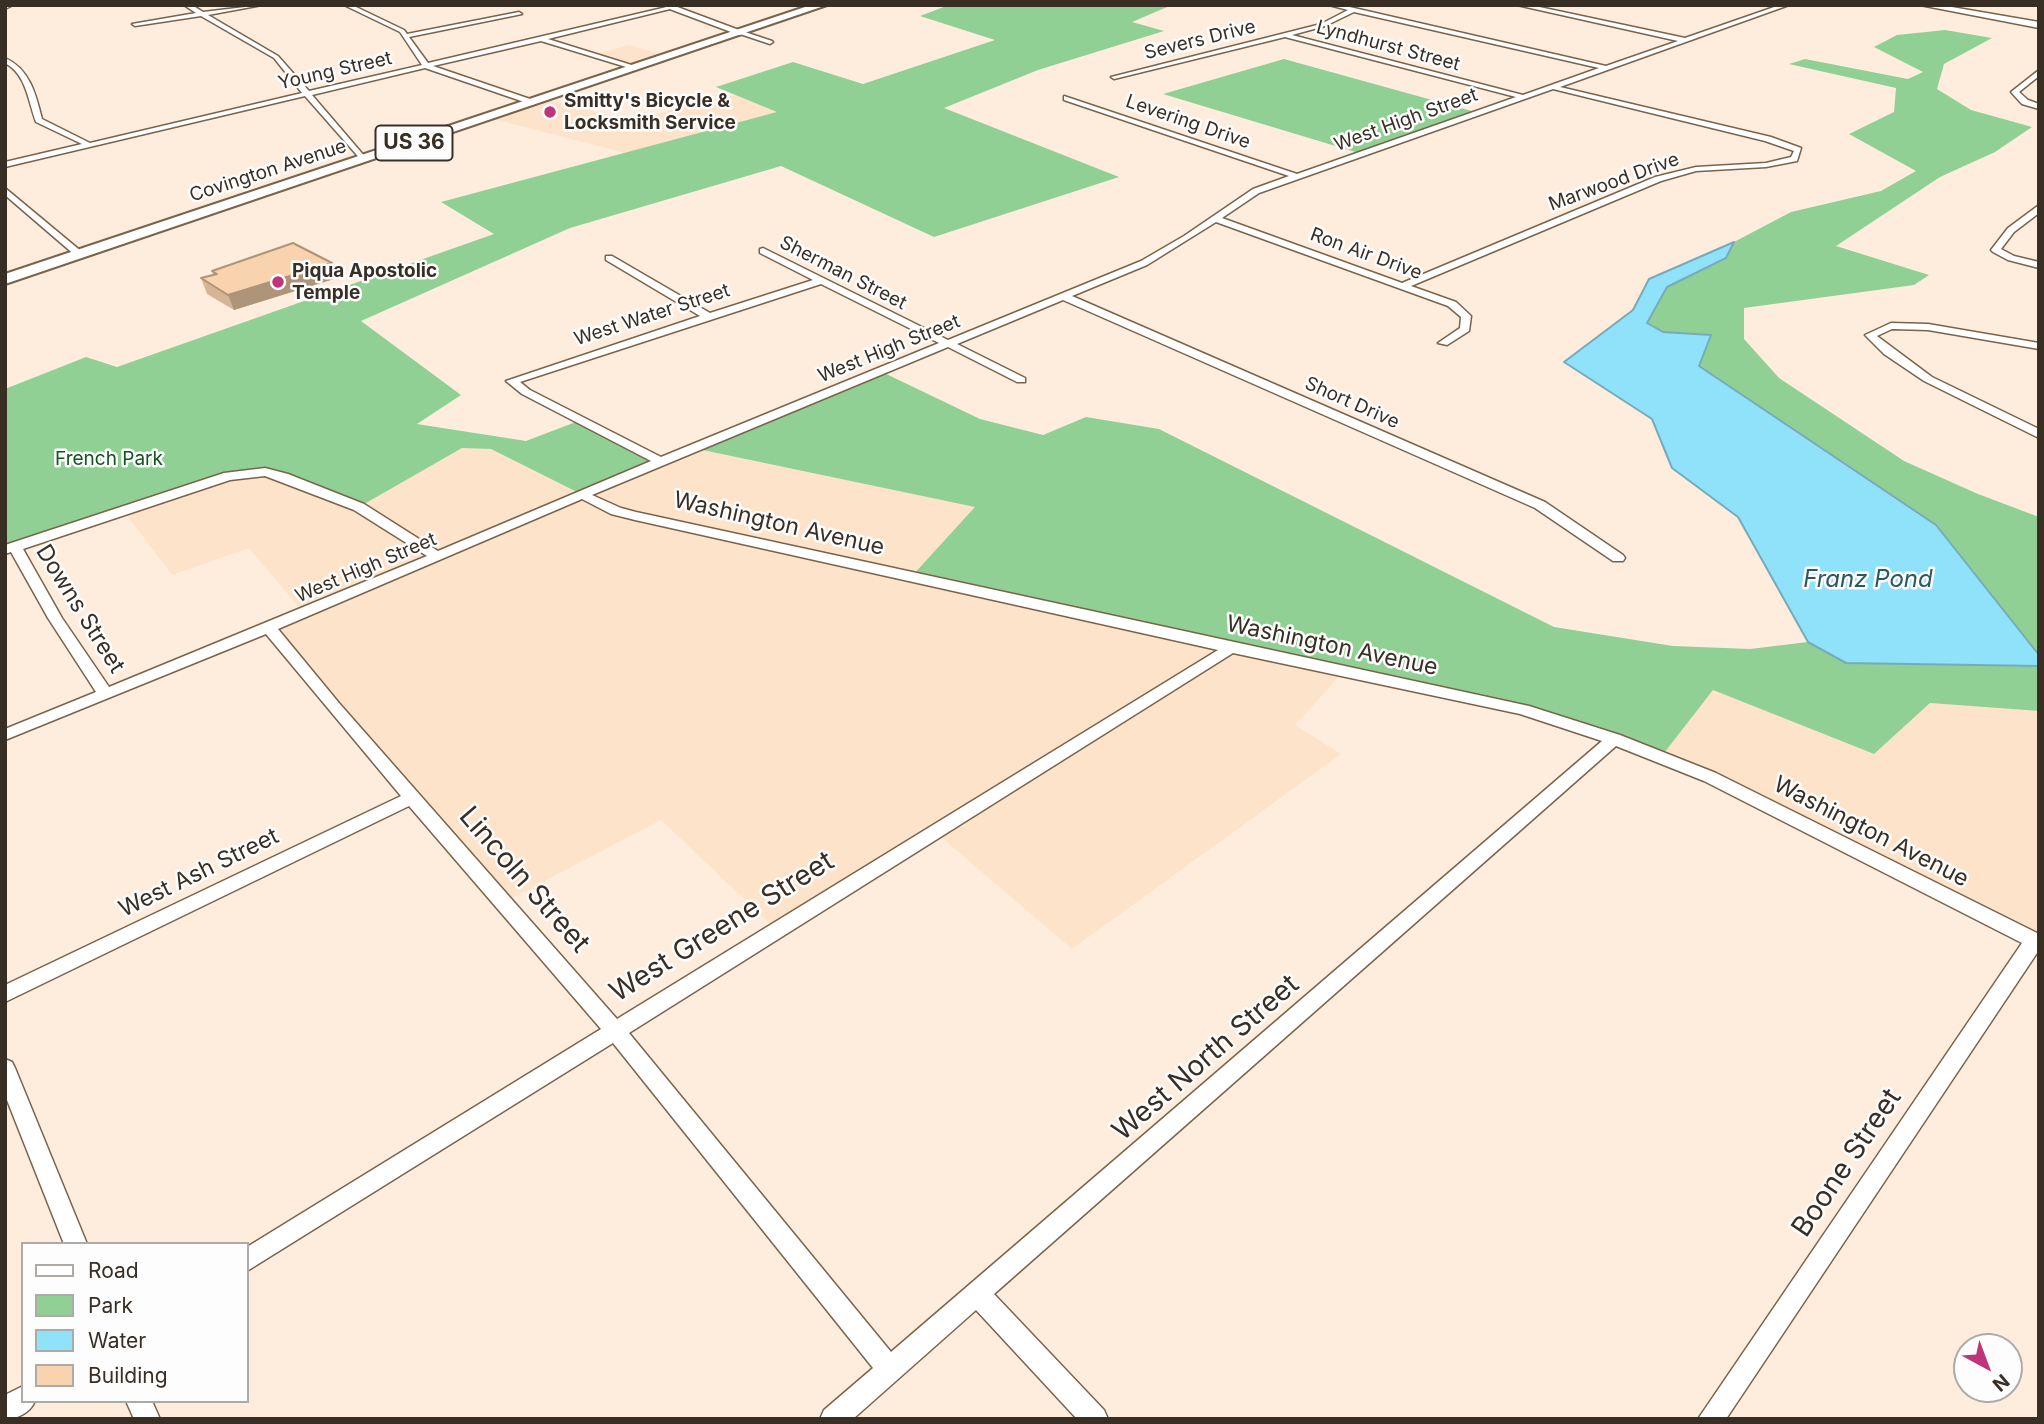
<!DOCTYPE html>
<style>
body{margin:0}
#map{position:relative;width:2044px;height:1424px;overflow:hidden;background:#feeddd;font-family:Inter,sans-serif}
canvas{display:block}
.frame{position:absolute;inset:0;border:7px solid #382e24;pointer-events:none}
.legend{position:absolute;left:21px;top:1242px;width:228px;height:161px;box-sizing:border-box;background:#fdfdfd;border:2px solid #aeaaa6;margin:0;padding:9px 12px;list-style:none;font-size:21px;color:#382e24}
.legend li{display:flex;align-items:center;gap:14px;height:35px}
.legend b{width:35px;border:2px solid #aeaaa6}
.north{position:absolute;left:1953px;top:1333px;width:70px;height:70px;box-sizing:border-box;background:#fdfdfd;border:2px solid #aeaaa6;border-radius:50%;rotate:139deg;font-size:19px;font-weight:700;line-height:28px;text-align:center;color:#382e24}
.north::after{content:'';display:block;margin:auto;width:24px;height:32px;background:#bc3678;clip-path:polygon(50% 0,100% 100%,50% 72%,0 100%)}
</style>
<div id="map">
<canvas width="2044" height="1424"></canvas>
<div class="frame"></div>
<ul class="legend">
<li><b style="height:9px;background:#fff"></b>Road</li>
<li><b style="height:19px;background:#90d094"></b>Park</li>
<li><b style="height:19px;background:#90e1fa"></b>Water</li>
<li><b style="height:19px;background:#f8d3ad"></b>Building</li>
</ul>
<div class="north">N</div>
</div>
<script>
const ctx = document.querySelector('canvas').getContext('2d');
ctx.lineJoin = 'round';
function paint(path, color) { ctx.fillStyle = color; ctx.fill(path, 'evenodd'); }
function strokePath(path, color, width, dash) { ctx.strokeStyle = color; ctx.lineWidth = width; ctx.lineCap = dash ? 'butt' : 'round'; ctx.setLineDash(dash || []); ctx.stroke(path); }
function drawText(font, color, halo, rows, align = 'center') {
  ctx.font = font + ' Inter,sans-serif'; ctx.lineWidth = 5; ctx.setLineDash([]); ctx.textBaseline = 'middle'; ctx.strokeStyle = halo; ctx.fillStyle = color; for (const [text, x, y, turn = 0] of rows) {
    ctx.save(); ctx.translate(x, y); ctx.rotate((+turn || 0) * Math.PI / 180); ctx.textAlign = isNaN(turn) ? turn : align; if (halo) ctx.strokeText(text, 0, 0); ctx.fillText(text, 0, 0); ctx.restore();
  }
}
const built = new Path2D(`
 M629,45L671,57L636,68L592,55Z
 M736,95L778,112L626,153L489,118L544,99L629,120Z
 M462,448L491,449L581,494L693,448L976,507L911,576L1343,672L1295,725L1341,754L1072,949L935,832L777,930L661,820L504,902L269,628L304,613L249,548L172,575L123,510L208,482L265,472L359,507Z
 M1713,690L1873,754L1930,703L2039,711V943L1661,757Z`);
const green = new Path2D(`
 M949,5H1172L1132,22L1164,31L1038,70L944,108L1119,177L934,237L781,166L570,228L361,321L461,395L417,424L526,441L581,420L660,461L581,494L491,449L462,448L359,507L284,477L249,473L5,550V389L86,357L117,367L494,234L441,202L777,112L716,87L793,62L863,84L995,40L920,16Z
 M1945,30L1992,38L1944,64L1937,89L1971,110L2032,127L1995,152L1940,177L1836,246L1929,275L1914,285L1744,308V339L1779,378L1904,461L1978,494L2039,517V655L1936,525L1699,366L1710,335L1663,332L1647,323L1667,287L1726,259L1734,242L1791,212L1881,191L1916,171L1849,134L1894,112L1896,88L1789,64L1805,59L1908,79L1923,72L1874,47L1897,35Z
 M1284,59L1479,113L1362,154L1163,94Z
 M880,371L980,419L1043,435L1086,417L1159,429L1554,627L1673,646L1750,649L1808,642L1846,663L2039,666V711L1930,703L1874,754L1713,690L1661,757L1523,710L911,577L975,507L693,448Z`);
const water = new Path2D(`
 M1734,242L1726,258L1667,287L1647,323L1663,332L1711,335L1699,366L1936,525L2039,655V666L1846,663L1808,642L1738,517L1672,468L1652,419L1564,362L1633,310L1649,279Z`);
const street = new Path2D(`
 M184,5H192L203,12L262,5L208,15L278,56L309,91L422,65L400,32L344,5H352L404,30L407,34L519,12L522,14L409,37L428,63L671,6L674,8L548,39L638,67L636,70L541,41L433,66L536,101L533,105L425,68L312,95L366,158L363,162L305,96L5,167V162L82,144L36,122C28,101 27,75 5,63V58C30,69 36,95 42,119L90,143L302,93L274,58L201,16L135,26L132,24L196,13Z
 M1329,5H1341L1606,66L1678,41L1517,5H1530L1685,38L1780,5H1789L1560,87L1771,137L1801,148L1797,161L1766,167L1696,171L1661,181L1411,286L1456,302L1471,316L1469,331L1447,345L1438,343L1460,328L1461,317L1448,306L1216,222L1147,265L1072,296L1545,502L1623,555L1625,558L1623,561H1613L1535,508L1063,300L957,344L1025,378V382H1017L948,347L592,495L621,508L636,512L1529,706L1620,735L1716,773L2039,934V950L1726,1419H1698L2022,943L1704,781L1616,746L994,1294L1104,1410L1108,1419H1077L976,1310L853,1419H820L824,1410L873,1368L613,1043L247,1271V1247L601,1029L409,806L5,1002V985L401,796L266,634L5,740V729L96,692L48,618L11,552L5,554V545L224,473L265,468L288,474L364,504L438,551L651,461L522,394L506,381L700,316L606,260V256H612L710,313L813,280L760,253V249L763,248L948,340L1141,261L1184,236L1253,189L1289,176L1064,100V96L1297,174L1516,97L1285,37L1114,79L1111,77L1321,24L1348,10ZM1354,12L1599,68L1523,95L1292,35L1325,26ZM1553,89L1765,141L1794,151L1791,157L1766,163L1696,167L1655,177L1402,283L1222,218L1259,193ZM821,284L939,343L661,457L530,390L520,382ZM265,476L354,510L427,556L109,687L62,618L23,549L230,480ZM582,499L611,514L635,520L1218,650L617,1019L339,703L278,629ZM1233,653L1520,714L1602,741L891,1352L629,1033Z
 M742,31L772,41L773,42L770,44L740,34Z
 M2039,70V76L2019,92L2028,100L2039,104V109L2022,104L2011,92Z
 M5,188L82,252V256H76L5,195Z
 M2039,205V213L2014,232L2001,249L2014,256L2039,262V268L2008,260L1993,252L1991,250L2008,228Z
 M1891,323L1928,324L2039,343V349L1928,330L1892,329L1877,336L1932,377L2039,429V438L1924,381L1884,354L1865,335Z
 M5,1059L12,1062L15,1068L87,1244H64L5,1095Z
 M23,1386V1401H35C30,1413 17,1419 5,1419V1395Z
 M126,1401H152L160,1419H134Z`);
const secondary = new Path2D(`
 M5,5H13L5,9Z
 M659,5H672L747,33L739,35Z
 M1920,5H1940L2039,22V28Z`);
const primary = new Path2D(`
 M811,5H827L5,284V274Z`);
const wall = new Path2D(`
 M212,271L337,278L234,310L207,294L201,278L213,275Z`);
const shadedWall = new Path2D(`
 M332,263L337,278L234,310L228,295Z`);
const building = new Path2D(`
 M293,243L332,263L228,295L201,278L217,274L212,271Z`);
const markers = [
 [550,112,7,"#bc3678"],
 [278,282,7,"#bc3678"]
];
const farStreetnames = [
 ["Severs Drive",1200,40,-14],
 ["Lyndhurst Street",1388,46,15],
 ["Young Street",335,71,-13],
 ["West High Street",1406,120,-20],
 ["Levering Drive",1188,122,19],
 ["Covington Avenue",268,171,-18],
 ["Marwood Drive",1614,182,-20],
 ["Ron Air Drive",1366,254,20],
 ["Sherman Street",843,273,27],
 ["West Water Street",652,315,-18],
 ["West High Street",889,349,-22],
 ["Short Drive",1352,403,24],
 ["West High Street",366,568,-23]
];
const farPoinames = [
 ["Smitty's Bicycle &",564,101],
 ["Locksmith Service",564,123],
 ["Piqua Apostolic",292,271],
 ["Temple",292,293]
];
const farParknames = [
 ["French Park",109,459]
];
const shields = [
 [414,143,77]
];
const shieldNames = [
 ["US 36",414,143]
];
const streetNames = [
 ["Washington Avenue",779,524,13],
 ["Downs Street",80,609,58],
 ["Washington Avenue",1332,646,12],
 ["Washington Avenue",1871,832,27],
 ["West Ash Street",199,873,-26]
];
const waterNames = [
 ["Franz Pond",1868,580]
];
const nearStreetnames = [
 ["Lincoln Street",524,880,49],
 ["West Greene Street",722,927,-32],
 ["West North Street",1206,1058,-41],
 ["Boone Street",1847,1163,-56]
];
paint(built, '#fde3c9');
paint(green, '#90d094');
paint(water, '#90e1fa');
strokePath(water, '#76abba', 2);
strokePath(street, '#7a634b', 3);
strokePath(secondary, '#7a634b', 3);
strokePath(primary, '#7a634b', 4);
paint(street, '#fff');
paint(secondary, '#fff');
paint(primary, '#fff');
paint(wall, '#d5b595');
paint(shadedWall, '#ae9479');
paint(building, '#f8d3ad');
strokePath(building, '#ae9479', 2);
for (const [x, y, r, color] of markers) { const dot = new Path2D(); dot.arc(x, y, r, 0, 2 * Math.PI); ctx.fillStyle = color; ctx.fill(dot); strokePath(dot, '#fdfdfd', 2.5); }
drawText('19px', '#382e24', '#fdfdfd', farStreetnames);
drawText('bold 19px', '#382e24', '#fdfdfd', farPoinames, 'left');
drawText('19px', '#0f551d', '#fdfdfd', farParknames);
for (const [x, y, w] of shields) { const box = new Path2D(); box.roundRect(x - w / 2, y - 17.5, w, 35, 5); ctx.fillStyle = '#fdfdfd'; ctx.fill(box); strokePath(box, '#382e24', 2); }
drawText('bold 21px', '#382e24', null, shieldNames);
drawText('23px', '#382e24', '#fdfdfd', streetNames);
drawText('italic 24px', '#2a5866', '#fdfdfd', waterNames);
drawText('28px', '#382e24', '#fdfdfd', nearStreetnames);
</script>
